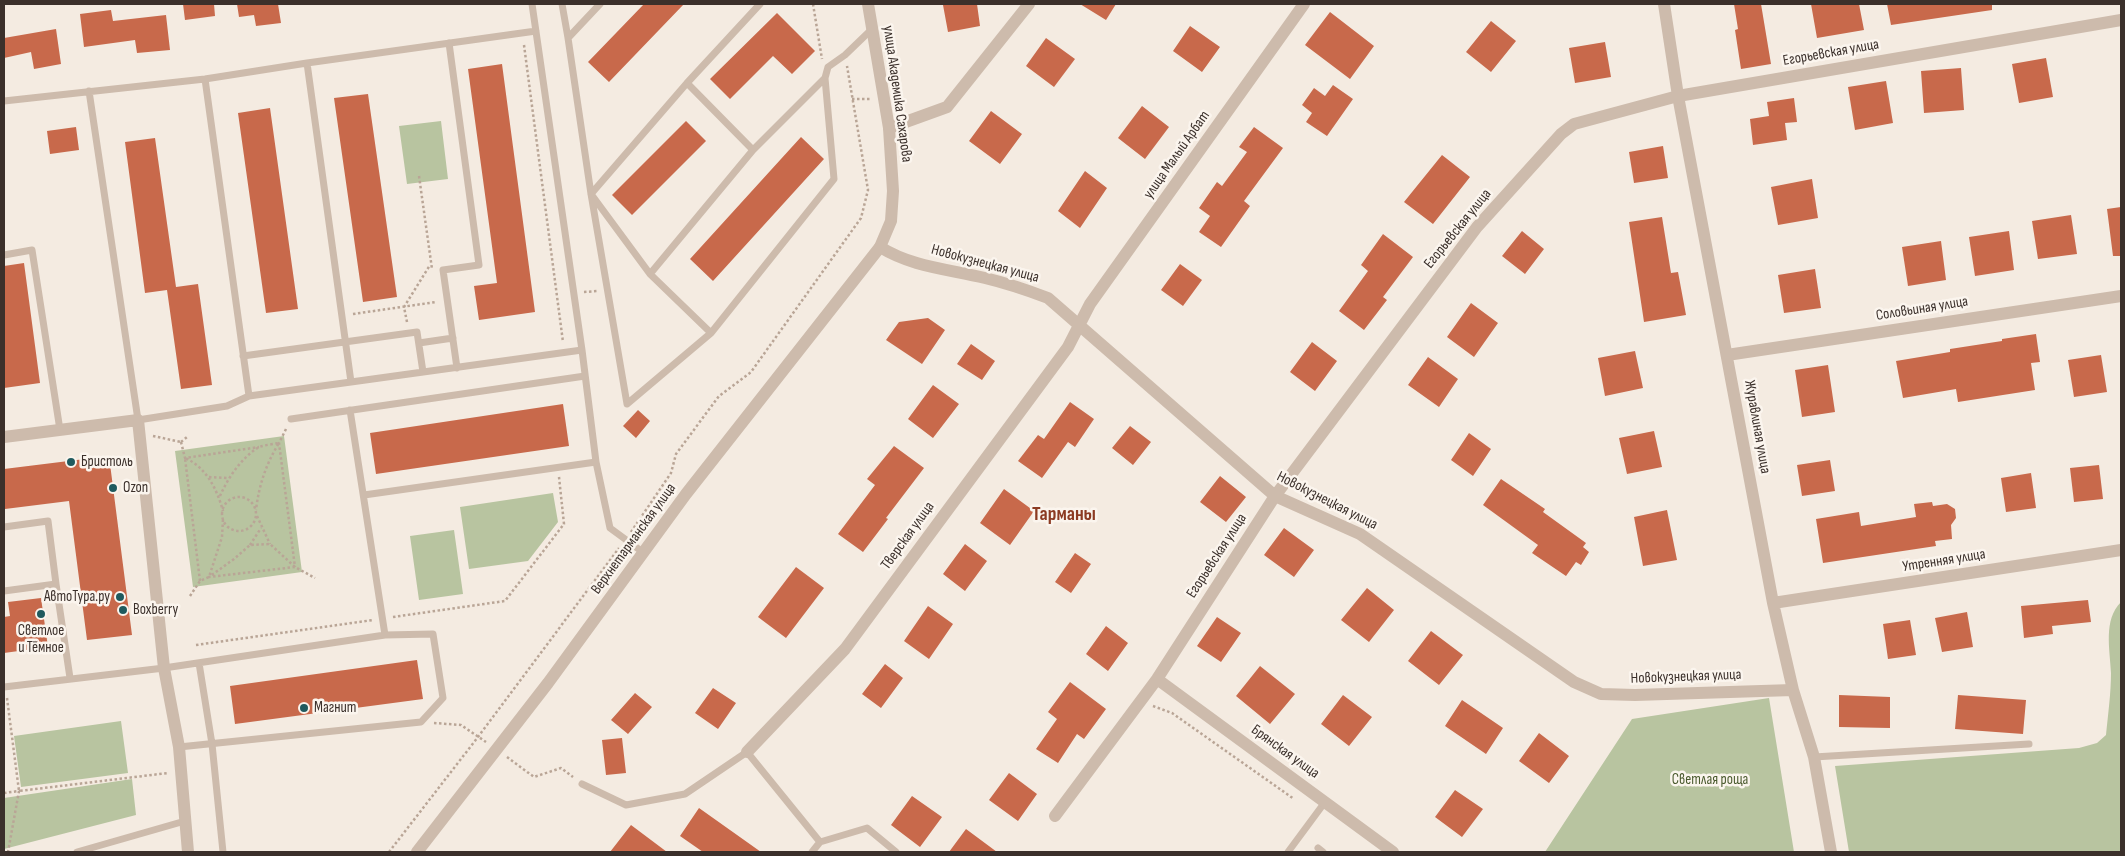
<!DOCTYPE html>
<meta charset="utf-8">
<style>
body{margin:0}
#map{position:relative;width:2125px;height:856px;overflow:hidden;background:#f4ebe1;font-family:"Sofia Sans Condensed",sans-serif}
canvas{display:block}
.frame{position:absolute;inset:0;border:5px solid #3b302b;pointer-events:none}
</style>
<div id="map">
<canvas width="2125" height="856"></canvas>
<div class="frame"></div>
</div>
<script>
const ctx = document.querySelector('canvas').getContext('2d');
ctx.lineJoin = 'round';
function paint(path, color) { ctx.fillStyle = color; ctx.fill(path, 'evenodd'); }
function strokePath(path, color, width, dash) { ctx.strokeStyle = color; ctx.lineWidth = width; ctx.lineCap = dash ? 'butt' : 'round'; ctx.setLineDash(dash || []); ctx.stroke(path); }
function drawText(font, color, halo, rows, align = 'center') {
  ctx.font = font + ' "Sofia Sans Condensed",sans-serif'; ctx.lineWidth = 5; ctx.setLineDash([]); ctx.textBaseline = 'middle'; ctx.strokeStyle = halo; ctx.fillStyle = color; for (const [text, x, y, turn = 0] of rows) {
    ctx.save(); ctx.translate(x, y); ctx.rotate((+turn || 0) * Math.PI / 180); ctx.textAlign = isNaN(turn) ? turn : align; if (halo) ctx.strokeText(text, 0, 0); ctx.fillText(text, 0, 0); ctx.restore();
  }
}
const green = new Path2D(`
 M441,121L448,179L407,184L399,126Z
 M284,436L302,572L193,587L175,451Z
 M553,493L558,522L528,561L469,569L460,507Z
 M454,530L463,594L419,600L410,536Z
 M2121,602V852H1849L1835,766L2079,748L2097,743L2106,735C2108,715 2111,693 2111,673C2110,649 2103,620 2121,602Z
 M1769,698L1794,852H1545L1632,719Z
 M121,721L128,773L21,787L14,736Z
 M132,779L136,815L4,849V798Z`);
const building = new Path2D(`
 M183,4H214L215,16L185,20Z
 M237,4H278L281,23L256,26L254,15L239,17Z
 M644,4H684L609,82L588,62Z
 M951,4H977L980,26L948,32L943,5Z
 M1080,4H1116L1106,20Z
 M1734,4H1761L1771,64L1741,69L1735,30L1738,29Z
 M1811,4H1859L1864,30L1817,38Z
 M1887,4H1992V10L1891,25Z
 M111,10L113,21L166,15L170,50L137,53L135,40L84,47L80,14Z
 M1330,12L1374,46L1350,79L1305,45Z
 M777,13L815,51L792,74L773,56L730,99L710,79Z
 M1491,21L1516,41L1491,72L1466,52Z
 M1190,26L1220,47L1202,72L1173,51Z
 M56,29L61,64L34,69L31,52L4,58V38Z
 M1046,38L1075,59L1054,87L1026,66Z
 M1605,42L1611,77L1575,83L1569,48Z
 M2046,58L2053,97L2019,103L2012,64Z
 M502,64L535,312L479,320L474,286L497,283L468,69Z
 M1961,68L1964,110L1924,113L1921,71Z
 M1886,81L1893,123L1855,130L1848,87Z
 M1333,85L1353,99L1327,136L1306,122L1312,113L1302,105L1314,88L1325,96Z
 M368,94L397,297L363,302L334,98Z
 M1794,98L1797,122L1785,123L1787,140L1753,145L1750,119L1769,116L1767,102Z
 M1142,106L1169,127L1145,159L1118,138Z
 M270,108L298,309L266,313L238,113Z
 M991,111L1022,134L1000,164L969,141Z
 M686,121L706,141L632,215L612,195Z
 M76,127L79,150L50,154L47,131Z
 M1254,127L1283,148L1244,201L1250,206L1221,247L1199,232L1210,216L1199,208L1217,182L1222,186L1247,152L1239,147Z
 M801,137L824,159L713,281L690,259Z
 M155,138L176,287L198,284L212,385L181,389L167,290L145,293L125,142Z
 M1663,146L1668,178L1634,183L1629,152Z
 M1442,155L1470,177L1433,224L1404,202Z
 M1085,171L1107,188L1080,228L1058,211Z
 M1812,179L1818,218L1778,225L1771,187Z
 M2121,207V256H2113L2107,209Z
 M2071,215L2077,254L2038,259L2032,221Z
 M1662,217L1671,273L1678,272L1686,315L1644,322L1629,222Z
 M1522,231L1544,249L1525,274L1502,256Z
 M2009,231L2014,270L1975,276L1969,237Z
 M1383,234L1413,257L1383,297L1387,300L1364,330L1339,311L1368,271L1361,265Z
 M1941,241L1946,280L1908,286L1902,247Z
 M24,263L40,383L4,388V266Z
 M1180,264L1202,280L1183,306L1161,290Z
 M1815,269L1821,308L1784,313L1778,275Z
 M1471,303L1498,323L1474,357L1447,337Z
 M928,318L945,330L922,364L886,340L899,322Z
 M2036,334L2040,362L2031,363L2035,390L1958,402L1956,389L1903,398L1896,361L1950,352V349L2002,341V339Z
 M1312,342L1337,361L1315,391L1290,372Z
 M971,344L995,361L982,380L957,364Z
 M1635,351L1643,388L1605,396L1598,358Z
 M2101,355L2107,392L2074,397L2068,360Z
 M1428,357L1458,379L1439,407L1408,385Z
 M1828,365L1835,412L1802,417L1795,370Z
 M933,385L959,404L933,438L908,419Z
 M1070,402L1094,419L1075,447L1068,442L1042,478L1018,461L1038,435L1044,439Z
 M563,404L569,446L376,474L370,433Z
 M638,410L650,421L636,438L623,426Z
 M1130,426L1151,442L1133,465L1112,448Z
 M1654,431L1662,467L1627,474L1619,438Z
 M1469,433L1491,449L1473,476L1451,460Z
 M894,446L924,468L886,518L888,519L863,552L838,534L875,485L867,479Z
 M109,456L132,635L87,640L69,501L5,509L4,469Z
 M1830,460L1835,491L1802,496L1797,465Z
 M2099,465L2103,499L2074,502L2070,468Z
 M2031,473L2036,508L2006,512L2001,478Z
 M1220,476L1246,497L1226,522L1200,502Z
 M1501,479L1545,509L1543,512L1586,543L1583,547L1589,552L1581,565L1576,562L1566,576L1532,553L1538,545L1483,505Z
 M1004,489L1034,511L1010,545L980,523Z
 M1932,502L1933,506L1947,504L1955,509L1956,518L1951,525L1952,539L1935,541L1936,546L1823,563L1816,519L1859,512L1861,526L1916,517L1914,504Z
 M1667,510L1677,560L1643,566L1634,517Z
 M1284,528L1314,550L1294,577L1264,555Z
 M965,544L987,561L965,591L943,574Z
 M1075,553L1091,564L1071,593L1055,582Z
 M796,567L824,588L786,638L758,617Z
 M1367,588L1394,610L1369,642L1341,620Z
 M41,598L48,647L4,653V617L10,616L8,602Z
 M2088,600L2091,622L2052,626L2053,634L2024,638L2021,606Z
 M928,606L953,624L929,659L904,641Z
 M1967,612L1973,647L1942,652L1935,618Z
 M1217,617L1241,633L1221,662L1197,646Z
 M1910,620L1916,655L1888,659L1883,624Z
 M1106,626L1128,643L1108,671L1086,654Z
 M1431,631L1463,655L1439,685L1408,661Z
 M417,660L423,699L235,724L230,686Z
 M885,664L903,678L881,708L862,694Z
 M1260,666L1295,694L1270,724L1236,696Z
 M1070,682L1106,709L1084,739L1077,734L1058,763L1036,749L1057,719L1048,712Z
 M713,688L736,703L718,729L695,713Z
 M635,693L652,707L628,734L611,720Z
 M1343,695L1372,717L1349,746L1321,724Z
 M1839,695L1890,697V728L1839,727Z
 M1958,695L2026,700L2023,734L1955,729Z
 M1462,700L1503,728L1486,754L1445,726Z
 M1539,733L1569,756L1549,783L1519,761Z
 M622,738L626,773L606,775L602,740Z
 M1009,773L1037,794L1018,821L989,800Z
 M1455,790L1483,809L1462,837L1435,817Z
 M912,796L942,817L920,847L891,825Z
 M699,808L761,852H703L680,836Z
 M631,825L667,852H610Z
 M966,829L997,852H949Z`);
const path = new Path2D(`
 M813,4L822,59
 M524,45L563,342
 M896,98H903
 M852,99H871
 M419,176L432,269
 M584,292L598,291
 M353,314L436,302
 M407,322L404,307L430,265
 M286,429L279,443L295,567
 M153,436L181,442
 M181,442L185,458L259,447
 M181,442L187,437
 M209,477L228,478
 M220,496C228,478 241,458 259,447C265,445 273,444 279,443C266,464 259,485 256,510
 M222 514a17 17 0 1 1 34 0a17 17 0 1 1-34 0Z
 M257,516L270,544
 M631,532L671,473L676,454L719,396L751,372L861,218L868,190L847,66
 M250,545L261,528
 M295,567L209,577L234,559L250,545L270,544L295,567L315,578
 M200,581L185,458C206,467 217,489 223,511
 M190,596L200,581L209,577L222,537L223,519
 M393,617L505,601L564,524L559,477
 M196,645L373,620
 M7,698L19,791L168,773
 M1153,706L1172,713L1294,799
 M434,723L461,725L486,742
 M507,757L534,777L561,768L573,777
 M4,793L19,791L8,852
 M389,852L478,737L619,548`);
const service = new Path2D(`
 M562,4L568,38
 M600,4L568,38L591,194L627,404L711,333L834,179L825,78L828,67L845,55L872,29
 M536,31L307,63L351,382L582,350
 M449,43L479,265L443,270L457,368
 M205,79L249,396
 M687,83L591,194L650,274L711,333
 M89,91L138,420L227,406L249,396L351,382
 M4,101L205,79L307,63
 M753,150L687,83L760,4
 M4,255L32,250L60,430
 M650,274L753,150L825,78
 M419,343L453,338
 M243,356L417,332L423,372
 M350,410L385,635
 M291,419L585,376
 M596,462L610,528L644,553
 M364,495L596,462L582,350L532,4
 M4,527L48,521L56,584
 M4,591L56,584L70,678
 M199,663L212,744L223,852
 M4,687L164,668L385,635L433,634L443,698L421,722L179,747
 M1814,757L2029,744
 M582,784L626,805L685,794L747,752L820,842
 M1318,848L1323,852
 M77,852L185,821
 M812,852L820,842L867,828L896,852
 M1288,852L1325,802`);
const minor = new Path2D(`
 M1664,4L1678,96L1773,603L1793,690L1814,757L1831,852
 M889,128L947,107L1029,4
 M880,247C912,267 948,269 985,278C1006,283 1027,290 1048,298L1275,496L1360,534L1574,682L1601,694L1635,695L1793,690
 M1727,355L2121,296
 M4,437L138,420L164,668L179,747L188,852
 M1773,603L2121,550
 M1157,679L1393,852
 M747,752L845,649L1068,347L1090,304L1304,4
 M1055,816L1157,679L1275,496L1477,227L1561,134L1574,124L1678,96L2121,20`);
const tertiary = new Path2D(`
 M417,852L548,683L686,494L880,247L891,221L893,191L889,128L868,4`);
const markers = [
 [71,462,5,"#1f5a5e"],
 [113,488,5,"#1f5a5e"],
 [120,597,5,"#1f5a5e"],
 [123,610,5,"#1f5a5e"],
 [41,614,5,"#1f5a5e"],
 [304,708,5,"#1f5a5e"]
];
const streetNames = [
 ["Егорьевская улица",1831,53,-10],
 ["улица Академика Сахарова",897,94,82],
 ["улица Малый Арбат",1177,155,-55],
 ["Егорьевская улица",1458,229,-51],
 ["Новокузнецкая улица",985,264,15],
 ["Соловьиная улица",1922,309,-9],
 ["Журавлиная улица",1757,427,80],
 ["Новокузнецкая улица",1327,501,27],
 ["Тверская улица",908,536,-54],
 ["Верхнетарманская улица",634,539,-54],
 ["Егорьевская улица",1217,556,-57],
 ["Утренняя улица",1944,561,-9],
 ["Новокузнецкая улица",1686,677,-2],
 ["Брянская улица",1285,752,36]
];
const poiNames = [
 ["Бристоль",81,462],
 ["Ozon",123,488],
 ["АвтоТура.ру",110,597,"right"],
 ["Boxberry",133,610],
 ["Светлое",41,631,"center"],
 ["и Тёмное",41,648,"center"],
 ["Магнит",314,708]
];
const parkNames = [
 ["Светлая роща",1710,780]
];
const districtNames = [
 ["Тарманы",1064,515]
];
paint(green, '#b8c4a0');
paint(building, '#c8694b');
strokePath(path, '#b9a596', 2.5, [2.5, 2.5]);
strokePath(service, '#cdbbac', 7);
strokePath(minor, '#cdbbac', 12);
strokePath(tertiary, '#cdbbac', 12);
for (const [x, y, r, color] of markers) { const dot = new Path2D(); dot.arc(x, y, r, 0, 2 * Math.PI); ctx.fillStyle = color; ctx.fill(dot); strokePath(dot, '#fbf5ee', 2); }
drawText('15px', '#3b302b', '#fbf5ee', streetNames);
drawText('15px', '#3b302b', '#fbf5ee', poiNames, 'left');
drawText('15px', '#4a5a2e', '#fbf5ee', parkNames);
drawText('bold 20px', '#8c3b22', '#fbf5ee', districtNames);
</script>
